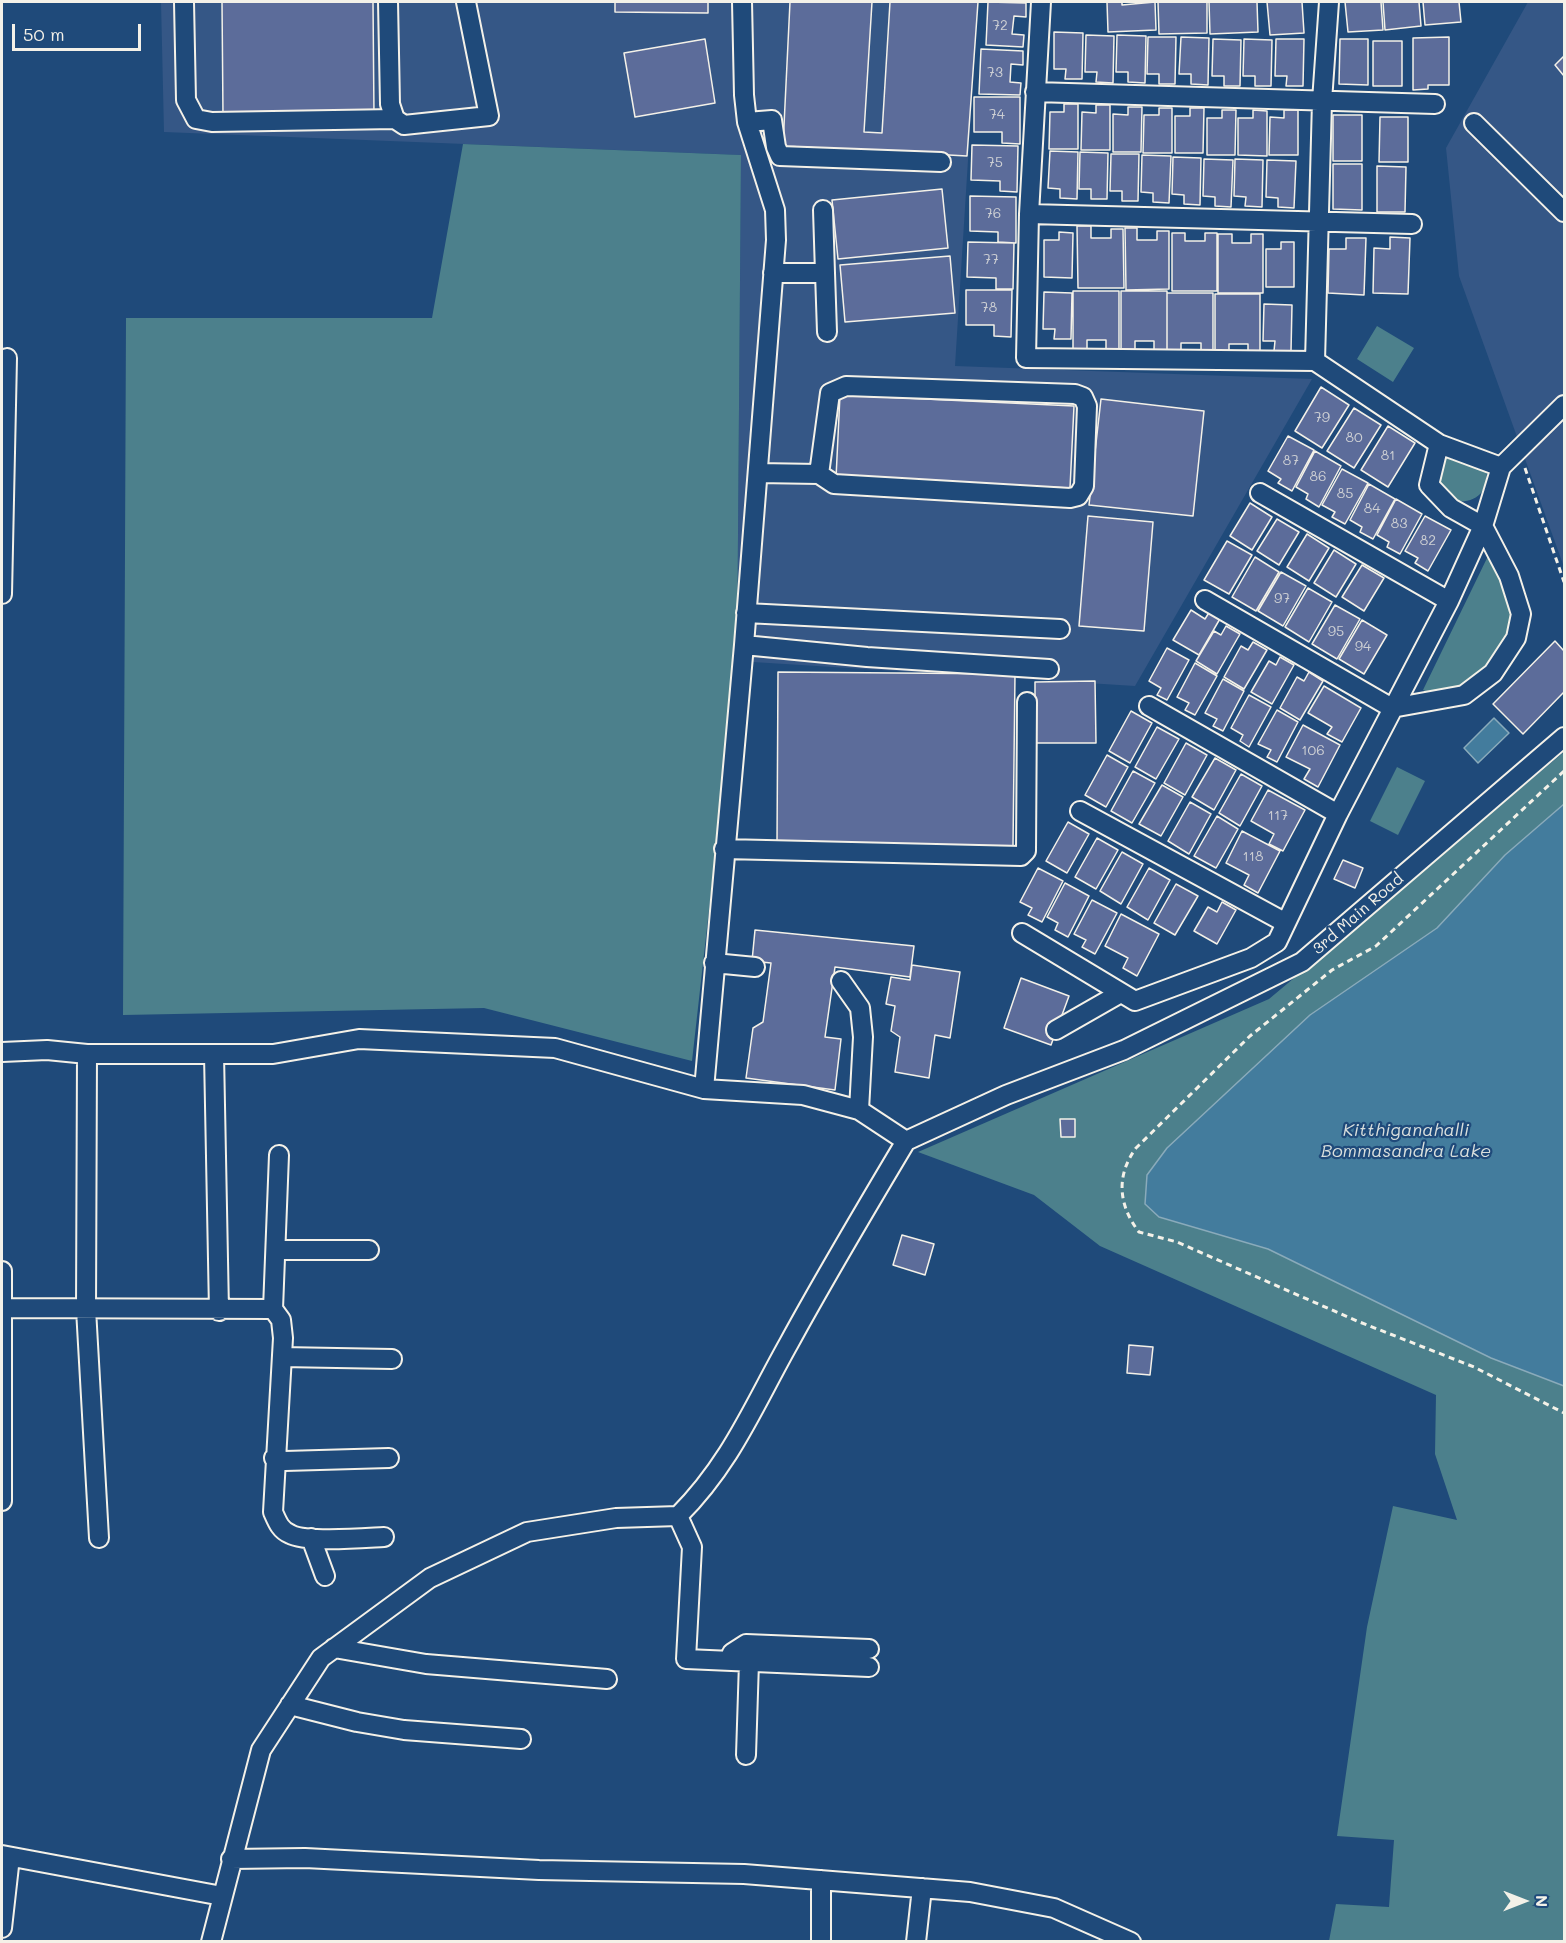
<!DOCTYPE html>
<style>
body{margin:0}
#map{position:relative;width:1566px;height:1943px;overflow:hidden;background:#1f4a7a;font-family:Mali,sans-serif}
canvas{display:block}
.frame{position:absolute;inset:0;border:3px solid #f4f1e8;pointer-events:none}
.north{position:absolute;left:1494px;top:1871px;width:60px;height:60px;-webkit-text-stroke:4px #1f4a7a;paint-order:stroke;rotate:90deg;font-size:16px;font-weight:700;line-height:24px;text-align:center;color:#f4f1e8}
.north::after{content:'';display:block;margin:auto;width:21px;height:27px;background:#f4f1e8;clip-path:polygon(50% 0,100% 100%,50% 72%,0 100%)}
.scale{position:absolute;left:12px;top:24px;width:129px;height:27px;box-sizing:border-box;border:3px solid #f4f1e8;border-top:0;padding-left:8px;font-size:18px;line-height:21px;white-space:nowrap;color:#f4f1e8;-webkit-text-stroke:4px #1f4a7a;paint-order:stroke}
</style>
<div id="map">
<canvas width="1566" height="1943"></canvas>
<div class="frame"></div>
<div class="north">N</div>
<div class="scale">50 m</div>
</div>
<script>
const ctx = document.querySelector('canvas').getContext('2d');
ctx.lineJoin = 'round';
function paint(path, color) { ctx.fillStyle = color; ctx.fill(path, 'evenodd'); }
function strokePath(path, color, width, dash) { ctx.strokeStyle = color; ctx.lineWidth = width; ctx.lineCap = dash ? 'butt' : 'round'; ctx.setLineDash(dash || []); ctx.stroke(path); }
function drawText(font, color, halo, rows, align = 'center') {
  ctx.font = font + ' Mali,sans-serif'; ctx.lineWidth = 4.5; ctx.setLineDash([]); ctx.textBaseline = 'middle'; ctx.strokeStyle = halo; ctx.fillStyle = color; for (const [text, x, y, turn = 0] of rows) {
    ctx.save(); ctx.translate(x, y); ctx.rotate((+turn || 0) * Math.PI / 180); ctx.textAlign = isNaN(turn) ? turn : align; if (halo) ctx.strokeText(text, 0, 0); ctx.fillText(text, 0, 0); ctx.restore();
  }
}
const built = new Path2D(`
 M161,2H978L955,366L1312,379L1135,686L737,661L741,155L164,132Z
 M1528,2H1564V567L1459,276L1446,148Z`);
const green = new Path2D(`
 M463,144L741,155L737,661L692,1061L484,1008L123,1015L126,318H432Z
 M1377,326L1414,348L1393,382L1357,359Z
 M1450,455L1486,467C1490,489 1478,504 1455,501L1438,484L1443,460Z
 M1489,554C1497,565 1515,604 1514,618C1511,651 1458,707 1423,690Z
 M1564,752V804L1505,855L1437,928L1310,1015L1159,1217L1268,1249L1491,1358L1564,1386V1941H1329L1336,1904L1389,1907L1394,1840L1337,1836L1367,1627L1393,1506L1457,1520L1435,1454L1436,1395L1100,1246L1034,1195L918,1152L1269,999Z
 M1397,767L1425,781L1398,835L1370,821Z`);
const water = new Path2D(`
 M1494,718L1509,733L1478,763L1464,748Z
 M1564,804V1386L1491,1358L1268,1249L1159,1217L1145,1204L1147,1175L1167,1148L1310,1015L1437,928L1505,855Z`);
const building = new Path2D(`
 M222,2H373L374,116H223Z
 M615,2H708V13L615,12Z
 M790,2H872L864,132L882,133L890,2H978L967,156L783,146Z
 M988,2L1026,3V17L1014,16L1012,34L1024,35L1023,47L986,45Z
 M1107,2H1122V5L1155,2L1156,30L1108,32Z
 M1158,2H1207V33L1159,34Z
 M1209,2H1257L1258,32L1210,34Z
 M1267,2H1302L1304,33L1270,35Z
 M1345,2H1381L1383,30L1348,32Z
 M1383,2H1419L1421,26L1385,30Z
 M1423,2H1459L1461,22L1425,25Z
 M1054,32L1083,33L1082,79H1065L1066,69H1054Z
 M1086,35L1114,36L1113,83L1096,82L1097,72H1085Z
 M1117,35L1146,36L1145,83L1128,82V72H1116Z
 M1148,37H1176L1175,84H1159V74H1147Z
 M1181,37L1209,38L1208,85L1191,84V74H1179Z
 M1449,37V85H1428V89L1413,90V38Z
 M705,39L715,103L635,117L624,53Z
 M1213,39L1241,40L1240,86H1224V76H1212Z
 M1244,39L1272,40L1271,86H1255V76H1243Z
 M1276,39H1304L1303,86H1286L1287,76H1275Z
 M1340,39H1368V85L1339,84Z
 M1373,41H1402V86H1373Z
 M981,49L1023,51V65L1011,64L1010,82L1021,83L1020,95L979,94Z
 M1564,56V76L1555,65Z
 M974,97H1020V144L1002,143V132H974Z
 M1064,104H1078V149H1049L1050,112H1064Z
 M1096,105H1110V150H1081L1082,112L1096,113Z
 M1128,107H1142L1141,152H1113V114L1128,115Z
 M1159,108H1172V153H1143L1144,115H1159Z
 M1190,108H1204L1203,153H1175V116H1190Z
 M1222,110H1236L1235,155H1207V118H1222Z
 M1253,110L1267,111V156L1238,155V118H1253Z
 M1284,110H1298V155H1269L1270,117L1284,118Z
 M1333,115H1362V161H1333Z
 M1380,117H1408V162H1379Z
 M972,145L1018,146L1017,192L1000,191V181L971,180Z
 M1050,151L1078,152L1077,199L1060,198V189L1048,188Z
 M1080,152L1108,153L1107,199H1091V189H1079Z
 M1111,154H1139L1138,201H1122V191H1110Z
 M1142,155L1171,156L1169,203L1153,202V193L1141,192Z
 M1173,157L1201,158L1200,205L1184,204V195L1172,194Z
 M1204,159L1233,160L1231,207L1215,206V197L1203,196Z
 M1235,159L1263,160L1262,207L1245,206L1246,197L1234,196Z
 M1267,160L1296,161L1294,208L1278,207V198L1266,197Z
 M1333,164H1362V210L1333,209Z
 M1377,166L1406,167L1405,212H1377Z
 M942,189L948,248L838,259L832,200Z
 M970,196L1016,197V243L998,242V232L970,231Z
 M1077,226H1091V238H1111V229H1123L1124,288H1078Z
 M1125,228H1137V240H1157V231H1169V289L1126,290Z
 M1059,232L1073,233L1072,278L1044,277V240H1059Z
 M1172,233H1185V241H1205V233H1217V291H1172Z
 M1218,234H1232V243H1251V234H1263V293H1218Z
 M1390,237L1410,238L1408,294L1373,293L1374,248L1390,249Z
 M1346,238H1366L1364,295L1328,293L1329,249H1346Z
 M968,242L1014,243L1013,289H996V278L967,277Z
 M1281,242H1294V287H1266V249H1281Z
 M950,256L955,313L845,322L840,265Z
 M966,290H1012L1011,337L994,336V325H966Z
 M1073,291H1119V349H1106V340H1087V349H1073Z
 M1121,291H1167V350H1154V341H1135V350H1121Z
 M1044,292L1072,293L1071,339H1054L1055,329H1043Z
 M1167,293H1213V352H1201V343H1181V352H1167Z
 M1215,294H1260V353H1248V344H1229V353H1215Z
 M1264,304L1292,305L1291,351H1274L1275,341H1263Z
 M1321,387L1349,405L1322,448L1295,431Z
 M840,395L1074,406L1070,488L836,478Z
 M1101,399L1204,411L1193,516L1089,505Z
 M1354,408L1381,425L1354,468L1327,451Z
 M1388,426L1415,443L1388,487L1361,470Z
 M1288,436L1314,450L1292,491L1278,483L1281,479L1268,471Z
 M1315,451L1341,466L1319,507L1306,499L1308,494L1296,487Z
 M1342,469L1368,483L1345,524L1332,517L1335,512L1322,505Z
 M1369,484L1395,499L1373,539L1360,532L1362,527L1350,520Z
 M1396,499L1422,514L1400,554L1387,547L1389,542L1377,535Z
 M1250,503L1272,517L1252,550L1230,536Z
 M1088,516L1153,522L1144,631L1079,626Z
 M1425,516L1451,530L1428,571L1415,563L1418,558L1405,551Z
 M1277,519L1299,532L1279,565L1257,551Z
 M1307,534L1329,548L1309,581L1287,567Z
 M1227,541L1252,555L1229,594L1204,580Z
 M1334,550L1356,564L1336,597L1314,583Z
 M1255,557L1279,572L1256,611L1232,597Z
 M1362,565L1384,578L1364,611L1342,597Z
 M1281,572L1306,586L1283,626L1258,611Z
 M1308,588L1332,602L1309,642L1285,627Z
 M1335,605L1360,619L1337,659L1312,644Z
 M1191,610L1205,619L1210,611L1221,617L1199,655L1173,640Z
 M1362,620L1387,635L1364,674L1339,659Z
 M1226,626L1240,634L1217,674L1196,661L1214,631L1221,635Z
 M1555,641L1564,651V692L1523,734L1493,704Z
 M1253,642L1267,650L1244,689L1224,677L1241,646L1248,650Z
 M1167,648L1189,660L1167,700L1157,695L1161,688L1149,681Z
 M1280,657L1294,665L1272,704L1251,692L1269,661L1276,665Z
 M1195,663L1217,676L1195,715L1185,710L1189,703L1177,697Z
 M778,672L1015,674L1013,846L777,844Z
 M1309,672L1323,681L1300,720L1280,708L1297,677L1304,681Z
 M1223,679L1244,691L1223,731L1213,726L1217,719L1205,713Z
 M1095,681L1096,743H1035V682Z
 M1324,686L1361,708L1342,742L1327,734L1332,727L1308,713Z
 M1249,695L1271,707L1249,747L1240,741L1243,735L1231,728Z
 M1277,710L1298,722L1277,762L1267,757L1271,750L1258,744Z
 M1131,711L1152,723L1130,763L1109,751Z
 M1303,725L1340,745L1318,787L1304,779L1310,769L1286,757Z
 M1157,727L1179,739L1156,779L1135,767Z
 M1186,743L1207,755L1185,795L1164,783Z
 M1107,755L1128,767L1106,807L1085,795Z
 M1215,758L1236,770L1214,810L1192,797Z
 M1133,771L1155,783L1132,823L1111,811Z
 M1241,774L1262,786L1240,826L1219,813Z
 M1162,785L1183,797L1161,836L1139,824Z
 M1268,790L1305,810L1283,851L1269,844L1274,834L1251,821Z
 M1190,802L1211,814L1189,854L1168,841Z
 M1217,816L1238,829L1216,868L1194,856Z
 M1068,822L1089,834L1067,873L1046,861Z
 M1242,831L1280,851L1258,893L1244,885L1249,875L1226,863Z
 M1097,838L1118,850L1096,889L1075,877Z
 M1122,852L1143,864L1121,904L1100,891Z
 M1343,860L1363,868L1355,888L1334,879Z
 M1038,868L1063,881L1042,922L1028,915L1032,908L1020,902Z
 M1149,868L1170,880L1148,920L1127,907Z
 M1065,883L1089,896L1068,937L1055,930L1058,923L1047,917Z
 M1176,884L1198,896L1175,935L1154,923Z
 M1092,900L1117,913L1095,954L1082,947L1086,940L1074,934Z
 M1222,902L1236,910L1217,944L1194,931L1208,907L1217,912Z
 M1121,914L1159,934L1137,976L1123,968L1128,958L1105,946Z
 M755,930L914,946L910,977L835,967L825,1037L841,1039L835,1090L746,1078L753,1028L763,1022L771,963L752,961Z
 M912,965L960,972L950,1038L935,1035L929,1078L895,1072L900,1037L891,1031L895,1006L886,1004L891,977L910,980Z
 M1021,978L1069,996L1051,1045L1004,1028Z
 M1060,1119H1075V1137H1061Z
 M902,1235L934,1244L925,1275L893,1265Z
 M1129,1345L1153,1347L1150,1375L1127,1373Z`);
const path = new Path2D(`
 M1525,468L1564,582
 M1564,771L1376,946L1332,970L1250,1036L1136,1148C1116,1175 1118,1205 1139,1232L1177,1242L1357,1321L1474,1367L1564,1413`);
const minor = new Path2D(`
 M184,2L186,100L196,119L212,122L395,119L404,125L489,116L466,2
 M388,2L390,104L395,119
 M1041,2L1029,214L1026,358L1315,361L1439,444L1501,467
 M1035,92L1435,104
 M747,122L772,120L776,147L780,156L941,162
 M1474,123L1564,212
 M823,210L825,273
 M1029,214L1412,224
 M773,273H825L827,332
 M1315,361L1322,101L1329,2
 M758,473L819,474L834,484L1070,498L1078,496L1084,486L1087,406L1083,397L1075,394L846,386L830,393L819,474
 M1260,493L1449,601
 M2,594L7,358
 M1205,600L1392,708L1464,695L1493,673L1516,638L1521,614L1509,576L1483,526L1451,508L1429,485L1439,444
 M746,613L1060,629
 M744,645L867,657L1049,669
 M1149,706L1338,814
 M1080,811L1286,923
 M724,849L1021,856L1026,851L1027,702
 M1022,933L1135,1001L1251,958L1277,942L1338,814L1449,601L1483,526L1501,467L1564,405
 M714,963L755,967
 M841,981L860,1008L863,1037L859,1110
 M1056,1030L1119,994
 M2,1052L47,1050L87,1054H273L359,1039L555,1048L704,1089L803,1095L859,1110L906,1141C866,1208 826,1275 789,1343C753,1407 731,1463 678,1516L616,1518L527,1532L430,1578L321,1658L261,1750L211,1942
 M87,1054L86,1309L99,1538
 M214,1054L219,1311
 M704,1089L744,645L776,240L775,210L747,122L744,95L742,2
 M906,1141L1006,1095L1124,1050L1302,962L1564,737
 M277,1250H369
 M2,1271V1501
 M2,1308L273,1309L281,1320L283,1338L273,1512C277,1521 280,1530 290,1534C306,1543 364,1538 384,1537
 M273,1309L279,1155
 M282,1357L392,1359
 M274,1458L285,1461L389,1458
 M678,1516L692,1547L686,1659L869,1667
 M311,1538L325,1576
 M334,1648L426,1664L607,1679
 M729,1661L732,1653L746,1644L869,1649
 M290,1705L357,1722L404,1730L521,1739
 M746,1755L749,1662
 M2,1855L222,1896
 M231,1859L305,1858L539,1870L744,1874L970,1892L1054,1908L1131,1942
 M821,1880V1942
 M2,1928L10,1857
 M916,1942L922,1888`);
const numberNames = [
 ["72",1000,26],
 ["73",995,73],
 ["74",997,115],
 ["75",995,163],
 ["76",993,214],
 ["77",991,260],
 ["78",989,308],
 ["79",1322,418],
 ["80",1354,438],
 ["81",1388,456],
 ["87",1291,461],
 ["86",1318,477],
 ["85",1345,494],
 ["84",1372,509],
 ["83",1399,524],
 ["82",1428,541],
 ["97",1282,599],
 ["95",1336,632],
 ["94",1363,647],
 ["106",1313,751],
 ["117",1278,816],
 ["118",1253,857]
];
const streetNames = [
 ["3rd Main Road",1358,914,-41]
];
const waterNames = [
 ["Kitthiganahalli",1406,1130],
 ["Bommasandra Lake",1406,1151]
];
paint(built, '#355786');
paint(green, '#4c808c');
paint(water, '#437c9d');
strokePath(water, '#8aabbb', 1.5);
paint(building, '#5c6c9a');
strokePath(building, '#f4f1e8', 1.5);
strokePath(minor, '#f4f1e8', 22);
strokePath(path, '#f4f1e8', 3, [6, 4.5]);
strokePath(minor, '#1f4a7a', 18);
drawText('14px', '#ced0d4', null, numberNames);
drawText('16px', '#f4f1e8', '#1f4a7a', streetNames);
drawText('italic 18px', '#d9dfdd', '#1f4a7a', waterNames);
</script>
